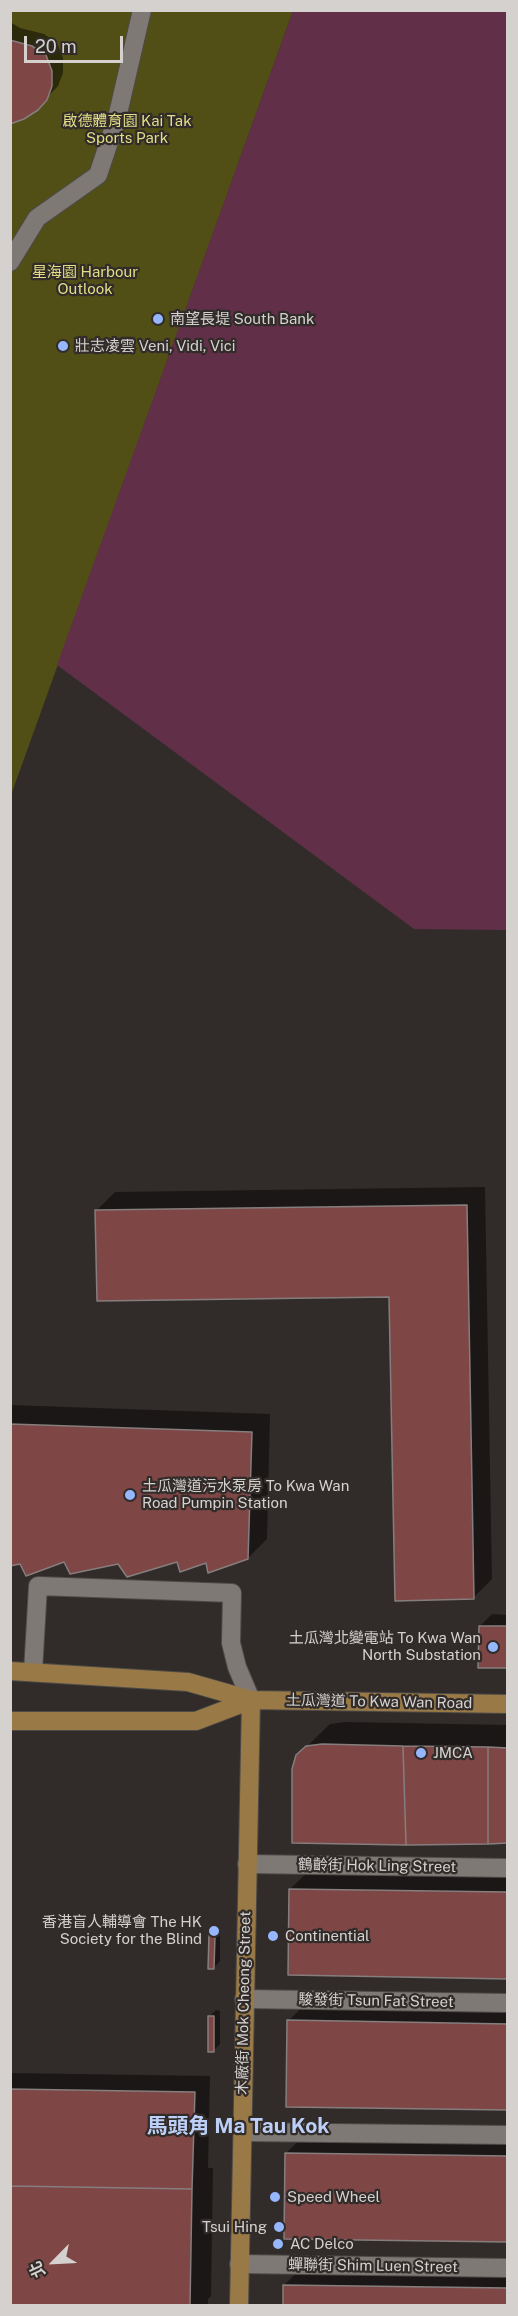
<!DOCTYPE html>
<meta charset="utf-8">
<style>
body{margin:0}
#map{position:relative;width:518px;height:2316px;overflow:hidden;background:#312c2a;font-family:"Public Sans","Noto Sans TC",sans-serif}
canvas{display:block}
.frame{position:absolute;inset:0;border:12px solid #d4d1cf;pointer-events:none}
.north{position:absolute;left:24px;top:2232px;width:60px;height:60px;-webkit-text-stroke:4px #312c2a;paint-order:stroke;rotate:246deg;font-size:16px;font-weight:700;line-height:24px;text-align:center;color:#d4d1cf}
.north::after{content:'';display:block;margin:auto;width:21px;height:27px;background:#d4d1cf;clip-path:polygon(50% 0,100% 100%,50% 72%,0 100%)}
.scale{position:absolute;left:24px;top:36px;width:99px;height:27px;box-sizing:border-box;border:3px solid #d4d1cf;border-top:0;padding-left:8px;font-size:18px;line-height:21px;white-space:nowrap;color:#d4d1cf;-webkit-text-stroke:4px #312c2a;paint-order:stroke}
</style>
<div id="map">
<canvas width="518" height="2316"></canvas>
<div class="frame"></div>
<div class="north">北</div>
<div class="scale">20 m</div>
</div>
<script>
const ctx = document.querySelector('canvas').getContext('2d');
ctx.lineJoin = 'round';
function paint(path, color) { ctx.fillStyle = color; ctx.fill(path, 'evenodd'); }
function strokePath(path, color, width, dash) { ctx.strokeStyle = color; ctx.lineWidth = width; ctx.lineCap = dash ? 'butt' : 'round'; ctx.setLineDash(dash || []); ctx.stroke(path); }
function drawText(font, color, halo, rows, align = 'center') {
  ctx.font = font + ' "Public Sans","Noto Sans TC",sans-serif'; ctx.lineWidth = 4.5; ctx.setLineDash([]); ctx.textBaseline = 'middle'; ctx.strokeStyle = halo; ctx.fillStyle = color; for (const [text, x, y, turn = 0] of rows) {
    ctx.save(); ctx.translate(x, y); ctx.rotate((+turn || 0) * Math.PI / 180); ctx.textAlign = isNaN(turn) ? turn : align; if (halo) ctx.strokeText(text, 0, 0); ctx.fillText(text, 0, 0); ctx.restore();
  }
}
const green = new Path2D(`
 M11,11H293L11,795Z`);
const water = new Path2D(`
 M293,11H507V930L414,929L57,665Z`);
const shadow = new Path2D(`
 M10,22L20,28L44,34L57,43L63,58V73L58,86L37,108L10,122Z
 M485,1187L492,1579L473,1598L390,1295L96,1211L115,1192Z
 M10,1405L270,1414L267,1539L248,1558L119,1562L65,1561L10,1564Z
 M492,1614L508,1615V1667L480,1626Z
 M345,1722L508,1725V1842L297,1756L330,1724Z
 M313,1867L508,1870V1977L290,1889Z
 M216,1929H220V1961L214,1968L210,1935Z
 M311,1999L508,2002V2109L288,2021Z
 M216,2010L220,2011V2044L214,2050L210,2016Z
 M10,2073L210,2076L208,2168H213L211,2296L208,2299V2306H10Z
 M309,2131L508,2134V2241L286,2153Z
 M307,2263L508,2266V2306L284,2285Z`);
const building = new Path2D(`
 M10,40L32,46L46,55L52,71V86L47,100L38,110L24,119L10,124Z
 M467,1205L474,1599L395,1601L389,1297L97,1301L95,1210Z
 M10,1424L252,1432L248,1559L208,1573L206,1563L180,1572L177,1562L127,1577L118,1564L70,1574L64,1562L26,1576L20,1564L10,1566Z
 M479,1626H508V1668H478Z
 M322,1744L403,1746L406,1845L292,1843V1769L296,1755L306,1746Z
 M403,1746L488,1747V1844L406,1845Z
 M488,1747L508,1748V1843L488,1844Z
 M289,1889L508,1892V1979L288,1975Z
 M209,1935H215L214,1969H208Z
 M208,2016H214V2052H208Z
 M287,2020L508,2024V2110L286,2107Z
 M10,2089L195,2092L192,2189L10,2186Z
 M285,2153L508,2156V2242L284,2239Z
 M10,2186L192,2189L190,2306H10Z
 M283,2285L508,2288V2306H283Z`);
const minor = new Path2D(`
 M10,262L37,218L98,175L117,118L142,10
 M33,1672L38,1586L232,1593L231,1643L237,1667L251,1700
 M247,1864L508,1868
 M244,1999L508,2003
 M242,2132L508,2135
 M239,2264L508,2268`);
const major = new Path2D(`
 M10,1671L188,1682L251,1700L508,1704
 M10,1721H196L251,1700
 M239,2306L251,1700`);
const markers = [
 [158,319,6,"#96b6fd"],
 [63,346,6,"#96b6fd"],
 [130,1495,6,"#96b6fd"],
 [493,1647,6,"#96b6fd"],
 [421,1753,6,"#96b6fd"],
 [214,1931,6,"#96b6fd"],
 [273,1936,6,"#96b6fd"],
 [275,2197,6,"#96b6fd"],
 [279,2227,6,"#96b6fd"],
 [278,2244,6,"#96b6fd"]
];
const parkNames = [
 ["啟德體育園 Kai Tak",127,121],
 ["Sports Park",127,138],
 ["星海園 Harbour",85,272],
 ["Outlook",85,289]
];
const poiNames = [
 ["南望長堤 South Bank",170,319],
 ["壯志凌雲 Veni, Vidi, Vici",75,346],
 ["土瓜灣道污水泵房 To Kwa Wan",142,1486],
 ["Road Pumpin Station",142,1503],
 ["土瓜灣北變電站 To Kwa Wan",481,1638,"right"],
 ["North Substation",481,1655,"right"],
 ["JMCA",433,1753],
 ["香港盲人輔導會 The HK",202,1922,"right"],
 ["Society for the Blind",202,1939,"right"],
 ["Continential",285,1936],
 ["Speed Wheel",287,2197],
 ["Tsui Hing",267,2227,"right"],
 ["AC Delco",290,2244]
];
const streetNames = [
 ["土瓜灣道 To Kwa Wan Road",379,1702,1],
 ["鶴齡街 Hok Ling Street",377,1866,1],
 ["駿發街 Tsun Fat Street",376,2001,1],
 ["木廠街 Mok Cheong Street",244,2003,-89],
 ["蟬聯街 Shim Luen Street",373,2266,1]
];
const districtNames = [
 ["馬頭角 Ma Tau Kok",238,2127]
];
paint(green, '#524f16');
paint(water, '#612f47');
paint(shadow, '#0007');
paint(building, '#7f4646');
strokePath(building, '#867e7e', 1.5);
strokePath(minor, '#4d4a47', 20);
strokePath(major, '#4d4a47', 20);
strokePath(minor, '#7f7976', 18);
strokePath(major, '#997a47', 18);
for (const [x, y, r, color] of markers) { const dot = new Path2D(); dot.arc(x, y, r, 0, 2 * Math.PI); ctx.fillStyle = color; ctx.fill(dot); strokePath(dot, '#312c2a', 2); }
drawText('15px', '#e2dd86', '#312c2a', parkNames);
drawText('15px', '#d4d1cf', '#312c2a', poiNames, 'left');
drawText('15px', '#d4d1cf', '#312c2a', streetNames);
drawText('bold 21px', '#bccff7', '#312c2a', districtNames);
</script>
